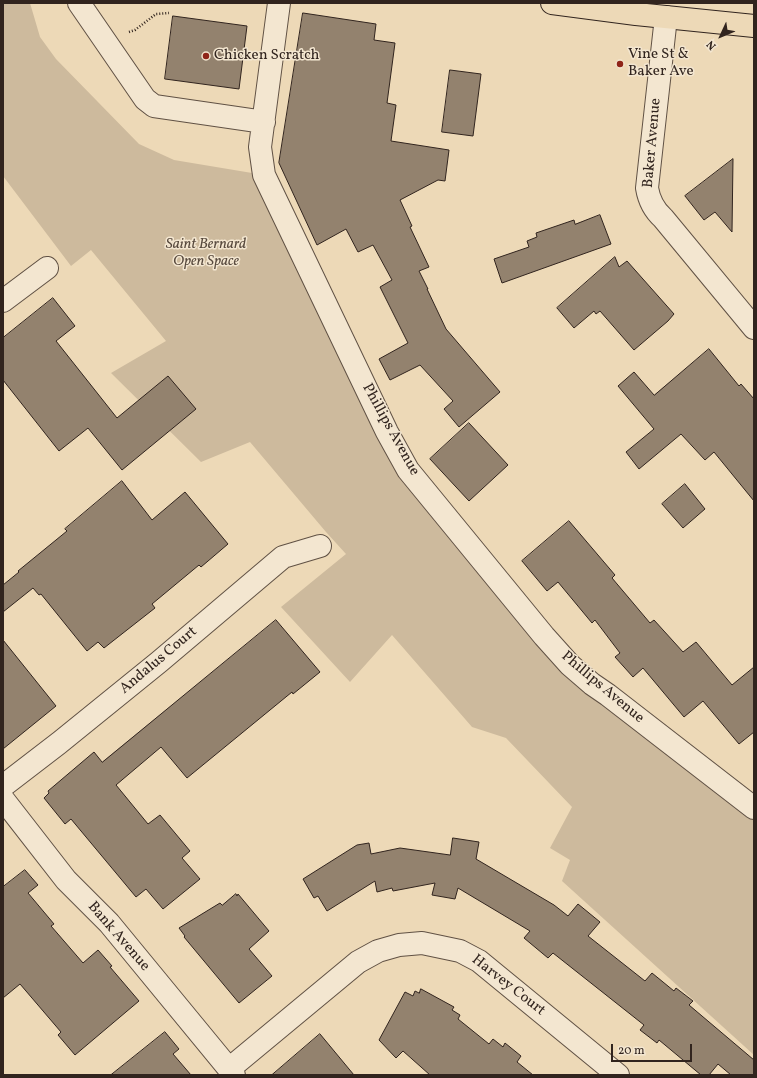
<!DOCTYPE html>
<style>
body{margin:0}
#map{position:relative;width:757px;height:1078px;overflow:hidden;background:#edd9b7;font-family:Vollkorn,serif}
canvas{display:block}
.frame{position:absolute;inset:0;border:4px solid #31241e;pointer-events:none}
.north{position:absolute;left:701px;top:16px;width:40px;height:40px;-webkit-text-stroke:3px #f3e6d0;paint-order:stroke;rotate:226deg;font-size:11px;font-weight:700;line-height:16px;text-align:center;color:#31241e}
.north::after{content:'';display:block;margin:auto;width:14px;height:18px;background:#31241e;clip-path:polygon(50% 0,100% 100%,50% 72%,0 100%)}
.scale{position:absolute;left:611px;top:1044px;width:81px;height:18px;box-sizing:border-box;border:2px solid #31241e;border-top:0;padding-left:5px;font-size:12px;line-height:14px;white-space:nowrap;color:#31241e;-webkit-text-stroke:3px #f3e6d0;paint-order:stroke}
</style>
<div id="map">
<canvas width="757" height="1078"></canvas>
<div class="frame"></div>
<div class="north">N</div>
<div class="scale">20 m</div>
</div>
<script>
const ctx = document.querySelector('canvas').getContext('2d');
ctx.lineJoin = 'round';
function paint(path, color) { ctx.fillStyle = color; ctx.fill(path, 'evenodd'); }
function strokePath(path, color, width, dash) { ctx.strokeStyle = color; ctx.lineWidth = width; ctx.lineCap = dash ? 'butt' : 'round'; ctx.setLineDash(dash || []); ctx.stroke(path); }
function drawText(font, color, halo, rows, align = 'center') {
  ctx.font = font + ' Vollkorn,serif'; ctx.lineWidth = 3; ctx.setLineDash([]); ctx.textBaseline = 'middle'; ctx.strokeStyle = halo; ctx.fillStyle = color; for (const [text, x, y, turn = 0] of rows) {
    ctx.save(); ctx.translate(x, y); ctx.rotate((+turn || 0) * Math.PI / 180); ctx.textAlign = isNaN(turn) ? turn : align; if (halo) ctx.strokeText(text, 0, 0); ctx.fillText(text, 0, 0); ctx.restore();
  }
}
const green = new Path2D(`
 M3,3H30L40,37L56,59L139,144L174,160L264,175L387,432L544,636L754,808V1055L562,881L570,860L550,848L572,807L506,738L472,727L392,635L350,682L281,607L346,554L326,532L250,442L201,462L111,373L166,341L91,250L71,266L3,176Z`);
const building = new Path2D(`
 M303,13L376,24L374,40L395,43L387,103L396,105L391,141L449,150L445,181L438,180L400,200L412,226L410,227L429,267L419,271L428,289H427L446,329L500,392L459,427L444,409L453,401L420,365L390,380L379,359L408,343L380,287L392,280L373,245L358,252L346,229L317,245L279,163Z
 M173,16L247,26L239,89L165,79Z
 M450,70L481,74L473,136L442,132Z
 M733,159L732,232L715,212L704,220L685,196Z
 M600,215L611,244L502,283L494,259L529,247L527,241L537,237L536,233L574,220L575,224Z
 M615,257L619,267L627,261L674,314L668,321L634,350L600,311L596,314L594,311L574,328L557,308Z
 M53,298L75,326L56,341L117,418L168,376L196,409L122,470L88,428L59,451L3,380V338Z
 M709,349L739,386L741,384L754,399V501L714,452L705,460L681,434L639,469L626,452L654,429L618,386L634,372L654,395Z
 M469,423L508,465L469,501L430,459Z
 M122,481L152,520L185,492L228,544L201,567L199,565L152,604L155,608L104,648L98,642L87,651L41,594L39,595L33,588L3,612V585L19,572L18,571L67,531L65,529Z
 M685,484L705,509L683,528L662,504Z
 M569,521L615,575L612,578L650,623L654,620L683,652L696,642L732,685L754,667V732L739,744L703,701L684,717L643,668L633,677L615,657L620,653L595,620L592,623L558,582L547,591L522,561Z
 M276,620L320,672L293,694L292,692L187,778L161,747L116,785L148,824L160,815L190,851L182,858L200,879L163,909L146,889L136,897L71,819L65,824L44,798L49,793L48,791L94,752L102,762Z
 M3,640L56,706L3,749Z
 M453,838L479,842L476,859L554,905L568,916L578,904L600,922L588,936L645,981L652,973L674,991L676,988L693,1001L689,1005L754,1060V1075H731L718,1064L709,1075H701L659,1040L657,1043L640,1030L644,1025L553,953L548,958L524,938L530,931L458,888L455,899L432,895L435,883L393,891L392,888L377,892L375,881L327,911L318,896L314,898L303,879L357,845L369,843L371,854L400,848L450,855Z
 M25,870L38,885L28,893L54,924L51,926L83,963L98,950L112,966L110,967L139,1001L75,1055L58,1035L61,1032L20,984L3,998V887Z
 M236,894L237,896L238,894L269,931L249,949L272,976L239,1003L184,937L185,936L179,928L220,903L222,905Z
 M421,989L454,1007L452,1010L460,1015L458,1019L489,1044L493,1039L503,1047L505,1043L521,1056L517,1062L533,1075H430L403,1051L396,1058L379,1040L405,992L413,996L415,991L419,993Z
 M165,1032L179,1049L173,1054L191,1075H111Z
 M320,1034L354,1075H272Z`);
const path = new Path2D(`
 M129,32L135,30L156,14L169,13`);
const minor = new Path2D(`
 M79,3L145,99L154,106L264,122
 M279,3L260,147L264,175L387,432L408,470L544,636L570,665L592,684L608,695L754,808
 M666,17L647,188C649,200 654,210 663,218L754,328
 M3,301L47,268
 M3,786L59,743L159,662L283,557L320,546
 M3,799L66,880L109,923L234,1075
 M229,1069L358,962L378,951L399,945L422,943L460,951L479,961L618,1075`);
const major = new Path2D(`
 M552,3L636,14L754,26`);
const markers = [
 [206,56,4,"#8f2418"],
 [620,64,4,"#8f2418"]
];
const poiNames = [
 ["Vine St &",628,55],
 ["Baker Ave",628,72],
 ["Chicken Scratch",214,56]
];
const streetNames = [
 ["Baker Avenue",653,143,-85],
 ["Phillips Avenue",390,430,61],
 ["Andalus Court",159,661,-40],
 ["Phillips Avenue",602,688,40],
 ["Bank Avenue",118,937,49],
 ["Harvey Court",508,986,38]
];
const parkNames = [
 ["Saint Bernard",206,245],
 ["Open Space",206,262]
];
paint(green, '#cdba9d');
paint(building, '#93826e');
strokePath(building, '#31241e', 1);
strokePath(minor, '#605144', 24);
strokePath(major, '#31241e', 24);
strokePath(path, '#31241e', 2.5, [1, 2]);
strokePath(minor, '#f3e6d0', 22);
strokePath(major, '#edd9b7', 22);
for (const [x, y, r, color] of markers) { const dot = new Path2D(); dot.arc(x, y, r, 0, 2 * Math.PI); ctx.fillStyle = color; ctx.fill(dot); strokePath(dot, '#f3e6d0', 1.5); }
drawText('15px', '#31241e', '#f3e6d0', poiNames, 'left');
drawText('15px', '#31241e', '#f3e6d0', streetNames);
drawText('italic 15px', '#584a3e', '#f3e6d0', parkNames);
</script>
